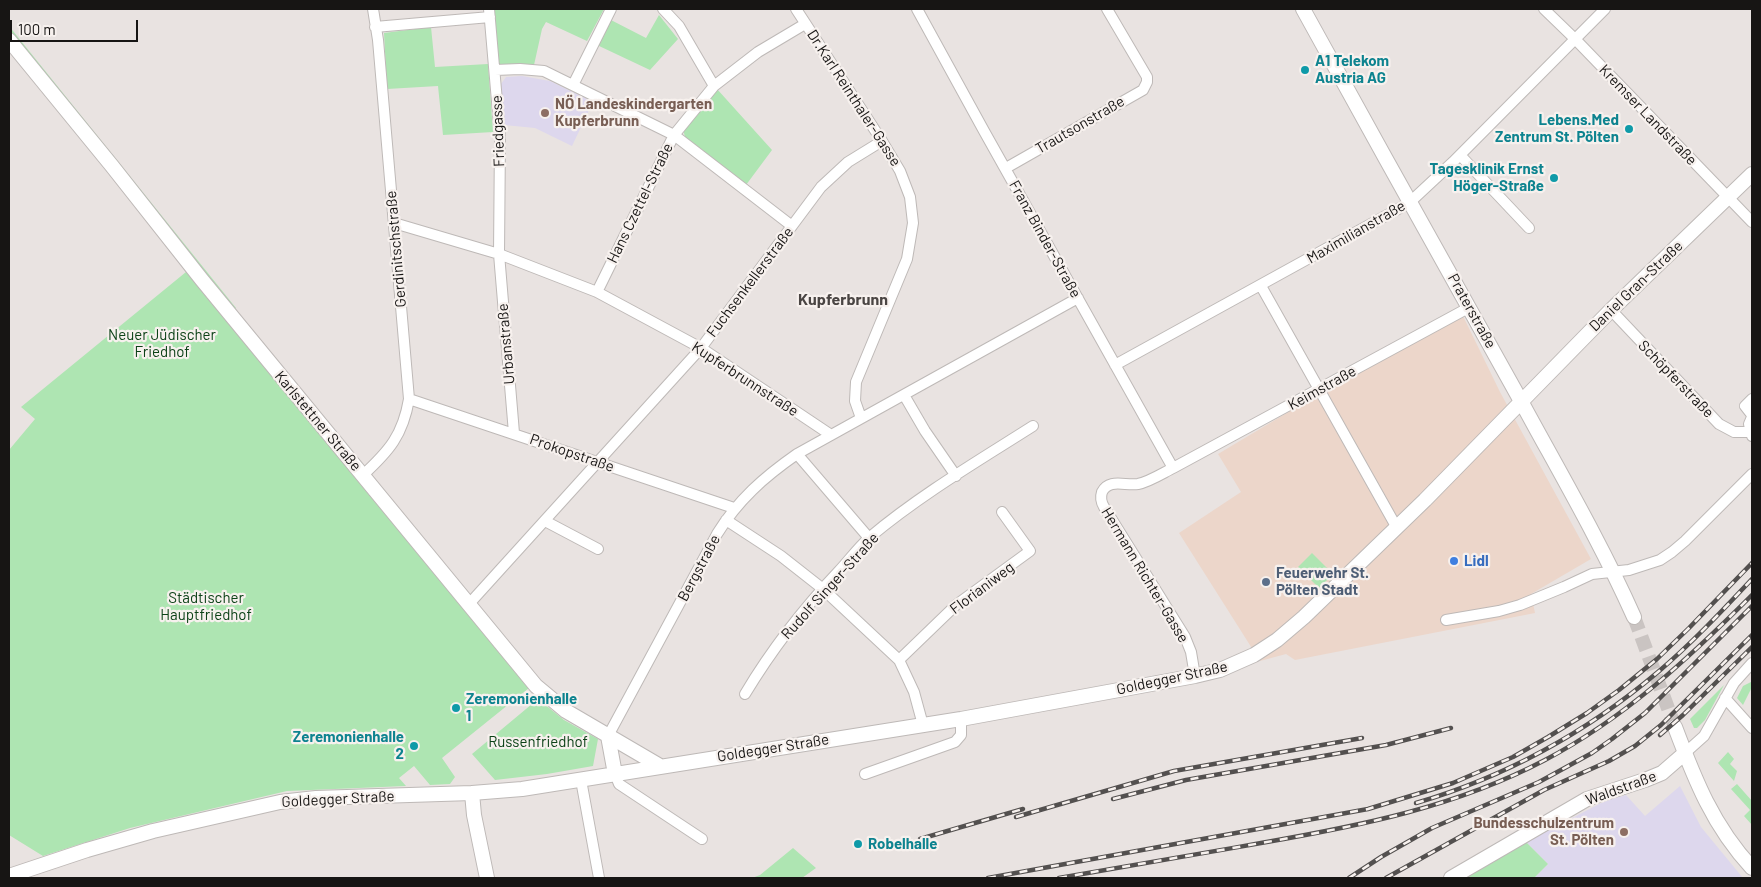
<!DOCTYPE html>
<meta charset="utf-8">
<style>
body{margin:0}
#map{position:relative;width:1761px;height:887px;overflow:hidden;background:#e9e3e1;font-family:Barlow,sans-serif}
canvas{display:block}
.frame{position:absolute;inset:0;border:10px solid #171514;pointer-events:none}
.scale{position:absolute;left:10px;top:20px;width:128px;height:22px;box-sizing:border-box;border:2px solid #171514;border-top:0;padding-left:6px;font-size:15px;line-height:18px;white-space:nowrap;color:#171514;-webkit-text-stroke:4px #f7f1ee;paint-order:stroke}
</style>
<div id="map">
<canvas width="1761" height="887"></canvas>
<div class="frame"></div>
<div class="scale">100 m</div>
</div>
<script>
const ctx = document.querySelector('canvas').getContext('2d');
ctx.lineJoin = 'round';
function paint(path, color) { ctx.fillStyle = color; ctx.fill(path, 'evenodd'); }
function strokePath(path, color, width, dash) { ctx.strokeStyle = color; ctx.lineWidth = width; ctx.lineCap = dash ? 'butt' : 'round'; ctx.setLineDash(dash || []); ctx.stroke(path); }
function drawText(font, color, halo, rows, align = 'center') {
  ctx.font = font + ' Barlow,sans-serif'; ctx.lineWidth = 4.5; ctx.setLineDash([]); ctx.textBaseline = 'middle'; ctx.strokeStyle = halo; ctx.fillStyle = color; for (const [text, x, y, turn = 0] of rows) {
    ctx.save(); ctx.translate(x, y); ctx.rotate((+turn || 0) * Math.PI / 180); ctx.textAlign = isNaN(turn) ? turn : align; if (halo) ctx.strokeText(text, 0, 0); ctx.fillText(text, 0, 0); ctx.restore();
  }
}
const commercial = new Path2D(`
 M1463,316L1500,392L1591,559L1531,594L1535,613L1295,660L1286,654L1260,661L1179,533L1241,492L1218,454L1327,389Z`);
const education = new Path2D(`
 M522,76L550,81L593,102L572,146L535,128L504,125L501,84L506,77Z
 M1680,786L1701,827L1743,878H1534L1548,864L1526,842L1605,801L1626,795L1645,816Z`);
const green = new Path2D(`
 M494,9H604L587,41L546,22L542,29L534,65H499Z
 M659,15L678,39L650,70L597,45L609,19L646,38Z
 M9,26L236,308L232,311L9,33Z
 M431,27L435,67L488,64L493,132L443,135L438,86L387,89L384,33Z
 M717,89L772,150L746,185L685,137L683,129Z
 M186,272L529,688L442,758L455,777L450,784L430,785L414,766L399,778L406,786L287,791L130,828L43,856L9,835V450L35,419L21,407Z
 M1312,553L1333,574L1319,588L1298,567Z
 M1751,682V689L1743,705L1737,698L1743,686Z
 M1724,685L1705,720L1697,728H1694L1690,719Z
 M538,699L564,720L598,739L593,766L547,774L495,780L472,754Z
 M1728,752L1734,759L1730,764L1737,771L1734,781L1718,763Z
 M1737,784L1752,801V825L1744,816L1750,810L1731,789Z
 M1526,842L1548,864L1534,878H1464Z
 M793,848L816,868L802,878H752L760,875Z`);
const secondaryTunnel = new Path2D(`
 M1634,617L1675,727`);
const street = new Path2D(`
 M489,9L500,136L499,254L514,433
 M663,9L679,26L714,86
 M796,9L882,141L900,171L910,197L913,223L907,259L856,382L855,401L861,418
 M917,9L984,131L1173,468
 M1544,9L1575,39L1752,222
 M375,27L490,17
 M495,70L520,69L544,71L674,135L792,226
 M573,85L611,9
 M1460,155L1529,228
 M1006,168L1143,90L1147,82V77L1107,9
 M394,223L499,254L597,292L701,348L831,435
 M1261,286L1397,528
 M597,292L674,135L714,86L758,52L805,24
 M1611,310L1719,424L1734,432H1750
 M1115,365L1409,203L1453,162L1605,9
 M904,395L925,431L956,476
 M409,399L734,508
 M1752,399L1745,406L1752,415
 M1752,436L1749,424L1752,417
 M797,454L869,538
 M363,475C389,451 403,435 409,399L378,40L373,9
 M726,520L781,556L823,589L899,660L914,692L923,725
 M545,521L598,549
 M469,604L701,348L821,187L848,162L882,141
 M1446,620L1499,611L1520,605L1564,587L1592,574L1629,570L1660,560L1672,552L1685,541L1752,474
 M899,660L956,605L1030,551L1002,512
 M1195,676L1191,652L1185,637L1104,507C1101,502 1100,498 1102,492C1109,478 1125,486 1138,484C1149,482 1163,473 1173,468L1470,307
 M745,694C772,649 803,609 839,571C849,560 859,547 870,537C920,495 978,461 1033,426
 M1725,698L1752,728
 M608,736L717,534C738,500 764,477 797,454L1078,298
 M1685,753L1704,736L1734,683L1752,663
 M615,774L619,784L702,839
 M865,774L955,742L961,735V719
 M581,780L599,878`);
const secondary = new Path2D(`
 M1303,9C1375,141 1449,271 1522,403C1560,473 1601,543 1634,617
 M9,40L112,166L202,280L536,686L566,711L660,766
 M1675,727C1695,780 1713,826 1752,868
 M608,736L615,774
 M472,793L474,815L487,878
 M9,876L87,850L153,831L280,802L316,798L472,793L522,789L961,719L1195,676L1220,670L1254,655L1277,640L1304,617L1425,500L1611,310L1752,174
 M1451,878L1587,799L1645,780L1662,773L1685,753`);
const rail = new Path2D(`
 M1660,735L1683,715L1752,647
 M1113,799L1186,780L1386,745L1451,728
 M1416,803C1505,777 1587,732 1658,672C1691,644 1722,611 1752,579
 M1016,817L1174,771L1362,738
 M920,839L1023,809
 M988,878L1368,809L1453,783L1513,757L1548,737L1587,713L1619,690L1657,659L1689,628L1752,563
 M1059,878C1127,866 1194,855 1261,843C1359,826 1456,807 1545,760C1625,718 1689,658 1752,595
 M1349,878L1381,857L1432,828L1539,782L1592,753L1612,739L1645,713L1752,606
 M1386,878L1544,790L1609,761L1635,746L1661,725L1752,635`);
const markers = [
 [1305,70,5,"#0f9aa8"],
 [545,113,5,"#8d6e63"],
 [1629,129,5,"#0f9aa8"],
 [1554,178,5,"#0f9aa8"],
 [1454,561,5,"#3f7fe0"],
 [1266,582,5,"#5c6f8a"],
 [456,708,5,"#0f9aa8"],
 [414,746,5,"#0f9aa8"],
 [1624,832,5,"#8d6e63"],
 [858,844,5,"#0f9aa8"]
];
const cultureNames = [
 ["A1 Telekom",1315,61],
 ["Austria AG",1315,78],
 ["Lebens.Med",1619,120,"right"],
 ["Zentrum St. Pölten",1619,137,"right"],
 ["Tagesklinik Ernst",1544,169,"right"],
 ["Höger-Straße",1544,186,"right"],
 ["Zeremonienhalle",466,699],
 ["1",466,716],
 ["Zeremonienhalle",404,737,"right"],
 ["2",404,754,"right"],
 ["Robelhalle",868,844]
];
const streetNames = [
 ["Dr.Karl Reinthaler-Gasse",854,98,57],
 ["Kremser Landstraße",1648,115,46],
 ["Trautsonstraße",1080,125,-30],
 ["Friedgasse",498,131,-92],
 ["Hans Czettel-Straße",640,203,-64],
 ["Maximilianstraße",1356,232,-30],
 ["Franz Binder-Straße",1045,239,61],
 ["Gerdinitschstraße",396,249,-95],
 ["Fuchsenkellerstraße",750,282,-53],
 ["Daniel Gran-Straße",1636,286,-44],
 ["Praterstraße",1472,311,61],
 ["Urbanstraße",506,344,-95],
 ["Kupferbrunnstraße",745,379,33],
 ["Schöpferstraße",1676,379,46],
 ["Keimstraße",1322,388,-29],
 ["Karlstettner Straße",318,421,50],
 ["Prokopstraße",572,453,19],
 ["Bergstraße",699,568,-62],
 ["Hermann Richter-Gasse",1145,575,59],
 ["Rudolf Singer-Straße",830,586,-48],
 ["Florianiweg",982,588,-37],
 ["Goldegger Straße",1172,678,-12],
 ["Goldegger Straße",773,748,-9],
 ["Waldstraße",1621,788,-20],
 ["Goldegger Straße",338,799,-3]
];
const educationNames = [
 ["NÖ Landeskindergarten",555,104],
 ["Kupferbrunn",555,121],
 ["Bundesschulzentrum",1614,823,"right"],
 ["St. Pölten",1614,840,"right"]
];
const parkNames = [
 ["Neuer Jüdischer",162,335],
 ["Friedhof",162,352],
 ["Städtischer",206,598],
 ["Hauptfriedhof",206,615],
 ["Russenfriedhof",538,742]
];
const shopNames = [
 ["Lidl",1464,561]
];
const serviceNames = [
 ["Feuerwehr St.",1276,573],
 ["Pölten Stadt",1276,590]
];
const neighbourhoodNames = [
 ["Kupferbrunn",843,300]
];
paint(commercial, '#ecd6ca');
paint(education, '#ddd7ed');
paint(green, '#aee5b2');
strokePath(secondaryTunnel, '#cac4c2', 14, [14, 7]);
strokePath(street, '#beb9b7', 12);
strokePath(secondary, '#beb9b7', 16);
strokePath(street, '#fff', 10);
strokePath(secondary, '#fff', 14);
strokePath(rail, '#53504f', 4.5);
strokePath(rail, '#f7f1ee', 2.5, [8]);
for (const [x, y, r, color] of markers) { const dot = new Path2D(); dot.arc(x, y, r, 0, 2 * Math.PI); ctx.fillStyle = color; ctx.fill(dot); strokePath(dot, '#f7f1ee', 2); }
drawText('bold 15px', '#0d838f', '#f7f1ee', cultureNames, 'left');
drawText('15px', '#171514', '#f7f1ee', streetNames);
drawText('bold 15px', '#785e54', '#f7f1ee', educationNames, 'left');
drawText('15px', '#0c4217', '#f7f1ee', parkNames);
drawText('bold 15px', '#366cbe', '#f7f1ee', shopNames, 'left');
drawText('bold 15px', '#4e5e75', '#f7f1ee', serviceNames, 'left');
drawText('bold 16px', '#4a4543', '#f7f1ee', neighbourhoodNames);
</script>
